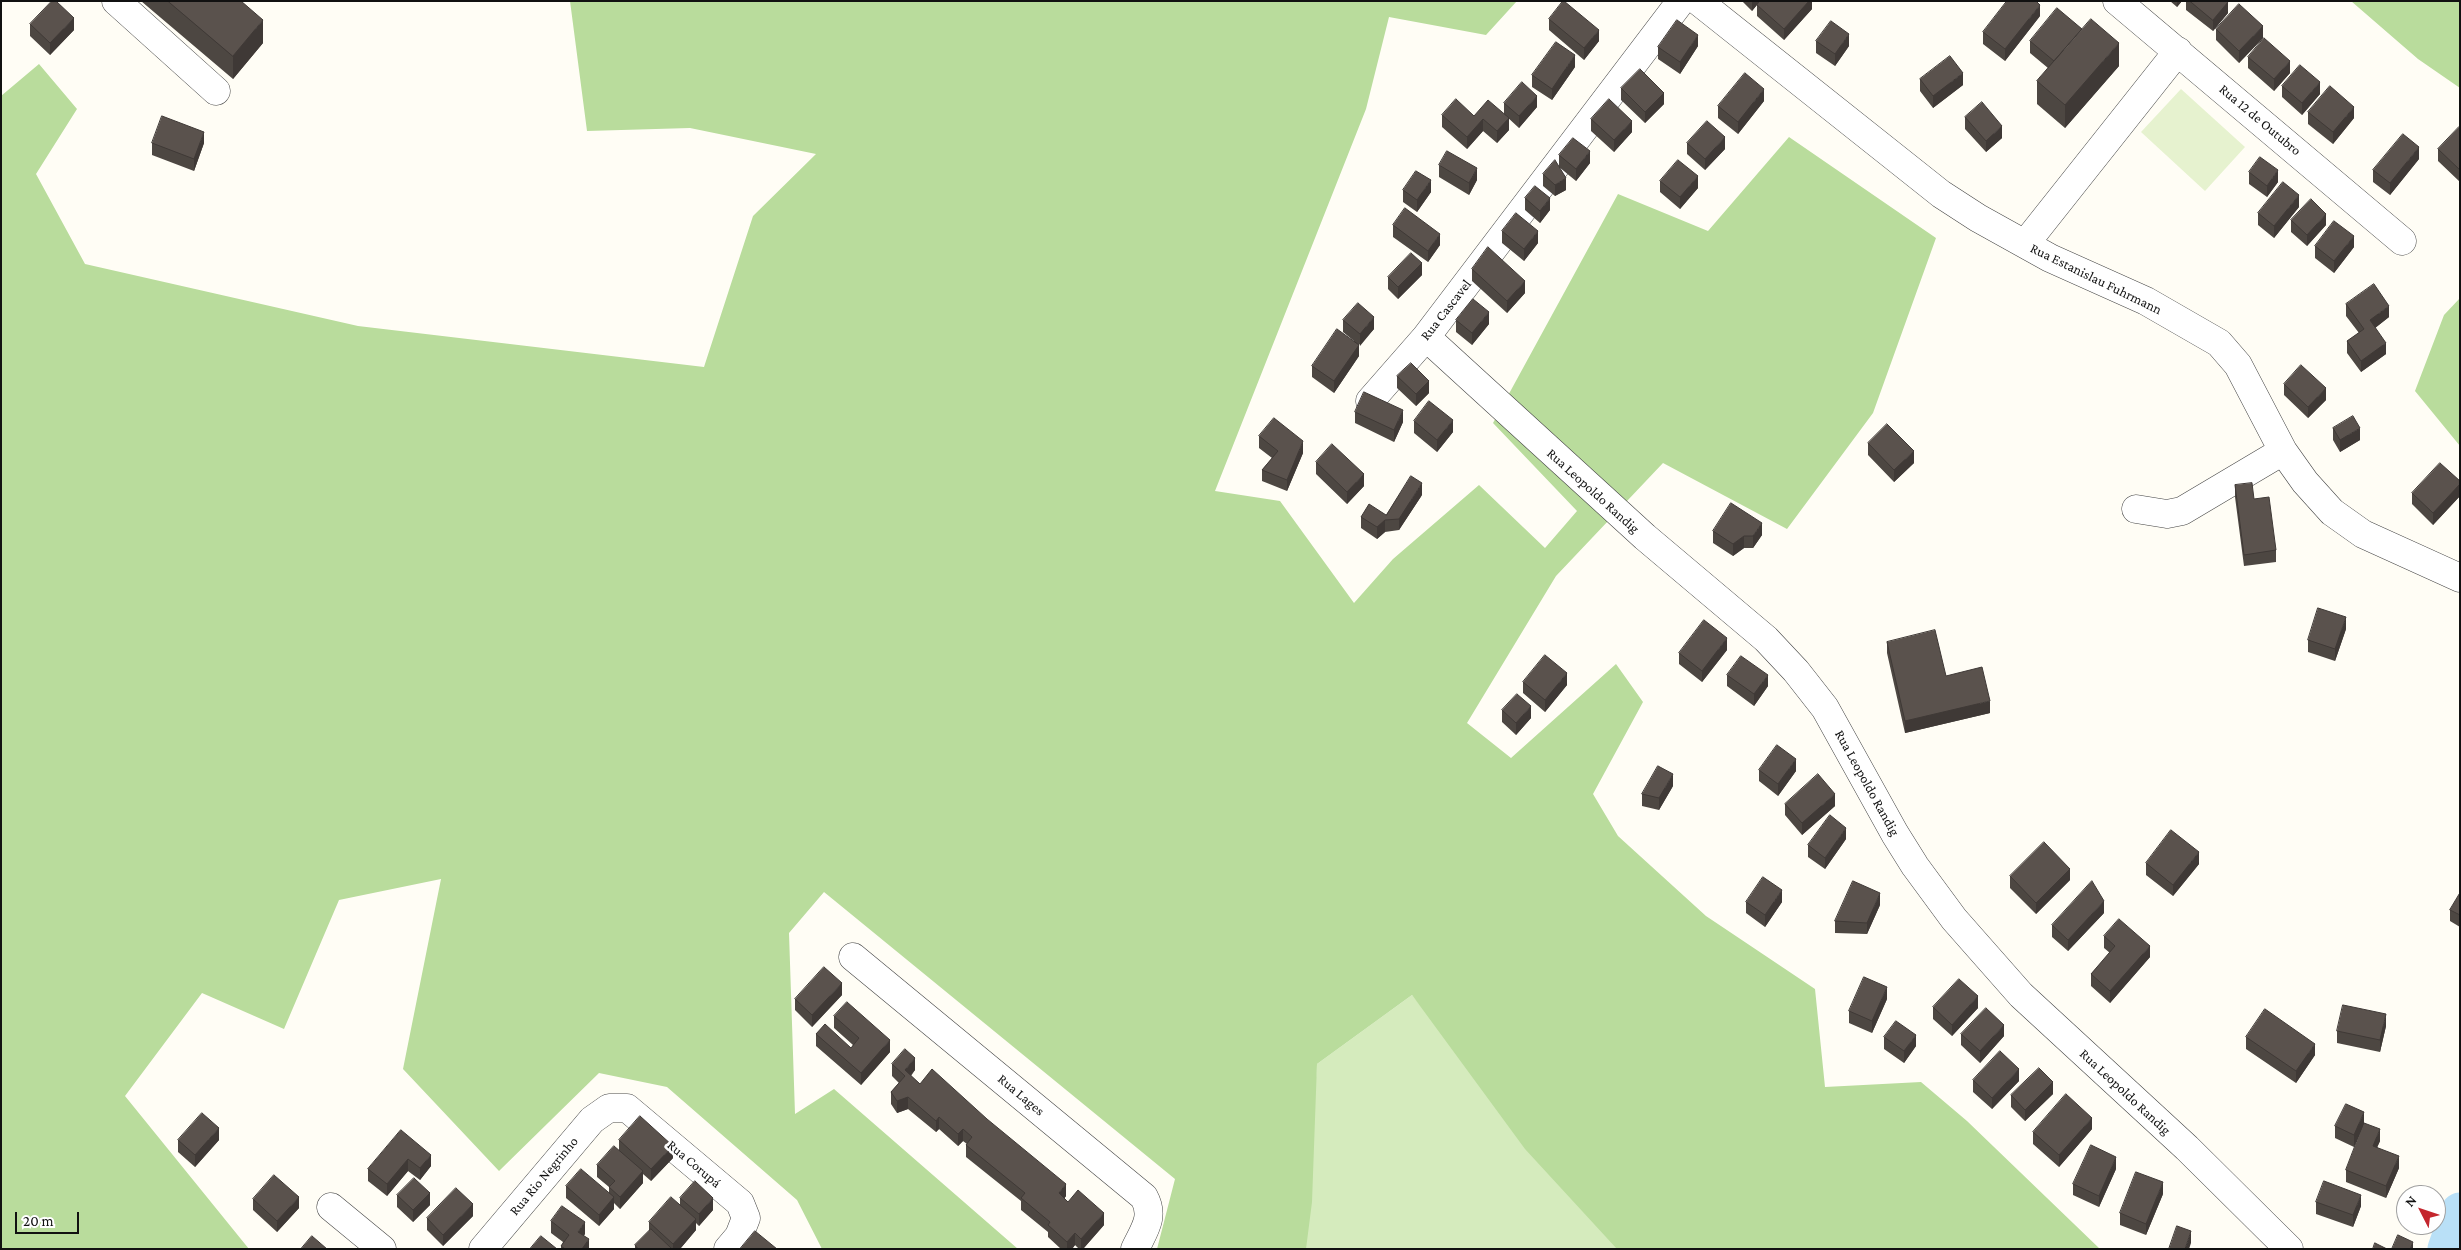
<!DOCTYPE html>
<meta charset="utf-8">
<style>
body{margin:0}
#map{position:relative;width:2461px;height:1250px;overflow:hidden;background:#fffdf5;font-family:"Crimson Pro",serif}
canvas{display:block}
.frame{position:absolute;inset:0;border:2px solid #111;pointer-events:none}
.north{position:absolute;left:2396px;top:1185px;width:50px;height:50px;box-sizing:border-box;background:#fff;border:1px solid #a0a0a0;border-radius:50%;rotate:311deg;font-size:14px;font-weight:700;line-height:20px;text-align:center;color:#111}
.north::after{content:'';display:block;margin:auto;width:18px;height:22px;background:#c4262e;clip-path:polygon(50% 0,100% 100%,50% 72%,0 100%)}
.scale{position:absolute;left:15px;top:1212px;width:64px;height:22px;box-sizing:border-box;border:2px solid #111;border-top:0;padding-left:6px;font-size:15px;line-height:18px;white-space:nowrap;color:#111;-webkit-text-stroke:4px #fff;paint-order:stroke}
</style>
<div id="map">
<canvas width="2461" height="1250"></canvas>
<div class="frame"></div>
<div class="north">N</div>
<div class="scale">20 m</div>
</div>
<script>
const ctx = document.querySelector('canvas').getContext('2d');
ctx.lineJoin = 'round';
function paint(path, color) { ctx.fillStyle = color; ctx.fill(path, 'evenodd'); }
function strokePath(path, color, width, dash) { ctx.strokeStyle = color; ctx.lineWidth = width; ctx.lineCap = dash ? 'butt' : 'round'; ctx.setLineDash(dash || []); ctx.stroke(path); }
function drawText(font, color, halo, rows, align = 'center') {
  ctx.font = font + ' "Crimson Pro",serif'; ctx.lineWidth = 5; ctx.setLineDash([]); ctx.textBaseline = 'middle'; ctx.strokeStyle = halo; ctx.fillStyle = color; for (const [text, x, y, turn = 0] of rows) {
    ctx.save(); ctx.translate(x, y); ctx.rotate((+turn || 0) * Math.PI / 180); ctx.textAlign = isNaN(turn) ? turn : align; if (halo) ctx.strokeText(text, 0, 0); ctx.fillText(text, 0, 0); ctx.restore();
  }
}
const green = new Path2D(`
 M1412,995L1619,1249H1304L1317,1064Z`);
const forest = new Path2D(`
 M570,1H1517L1486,35L1389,17L1366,109L1215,491L1280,501L1354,603L1393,559L1479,485L1545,548L1577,511L1493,423L1618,194L1708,231L1789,137L1936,238L1873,413L1787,529L1663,463L1556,576L1467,723L1511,758L1616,664L1643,702L1593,794L1618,836L1706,916L1815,989L1825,1087L1921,1082L1967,1121L2100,1249H1617L1525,1149L1412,995L1317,1064L1312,1202L1306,1249H1157L1175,1179L824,892L789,933L795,1114L834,1089L1018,1249H822L797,1200L667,1087L599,1073L499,1171L403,1069L441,879L339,900L284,1029L202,993L125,1096L249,1249H1V96L39,64L77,109L36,174L85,264L358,326L704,367L753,216L816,154L690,128L587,131Z
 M2351,1H2460V88L2418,59Z
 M2460,298V446L2415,391L2444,315Z`);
const pitch = new Path2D(`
 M2181,89L2245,147L2205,191L2141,132Z`);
const river = new Path2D(`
 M2447,1249L2460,1212`);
const minor = new Path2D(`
 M116,1L216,91
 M1698,1L1941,194L1978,218L2050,258L2146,301L2219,343L2238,365L2283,451L2305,482L2332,512L2363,534L2460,578
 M2117,1L2402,241
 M2025,244L2178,51
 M1426,337L1645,537L1766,639L1796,671L1825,708L1895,834L1915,866L1954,919L2021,995L2187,1148L2289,1249
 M1370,401L1426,337L1681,1
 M2136,509L2167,514L2182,511L2283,451
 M853,957L1144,1197C1155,1217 1144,1230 1135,1249
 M331,1207L382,1249
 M483,1249L592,1120L609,1108H627L740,1203L746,1218L739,1236L728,1249`);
const wall = new Path2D(`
 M141,1H241L263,43L233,79Z
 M1742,1H1812V9L1784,40L1757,16V5L1752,11Z
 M2170,1H2182L2177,7Z
 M2186,1H2227L2228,13L2213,31L2186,10Z
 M2040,16L2005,61L1983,44V32Z
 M1549,19L1599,41L1584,60L1549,30Z
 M30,24L74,30L50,55L30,36Z
 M2216,29L2263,38L2239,63L2216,40Z
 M1816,41L1849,46L1835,66L1816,53Z
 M2030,41L2119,66L2065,128L2037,104V81L2048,68L2030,53Z
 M1698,46L1680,74L1658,59V47Z
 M2248,57L2290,73L2274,91L2248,68Z
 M1575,67L1552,100L1532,87V75Z
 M1920,79L1963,85L1933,108L1920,91Z
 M2282,86L2320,94L2302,115L2282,97Z
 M1621,88L1664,104L1645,123L1621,100Z
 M1764,101L1738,134L1718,118V106Z
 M1504,103L1537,107L1519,128L1506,116L1509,130L1497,143L1483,131L1467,149L1442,127V115L1474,116L1504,115Z
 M2308,112L2354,118L2333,144L2308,124Z
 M1965,117L2002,138L1986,152L1965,129Z
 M1591,119L1632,132L1614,152L1591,131Z
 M2460,128V182L2438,161V149Z
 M152,143H204L194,171L152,155Z
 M1687,143L1725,149L1705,170L1687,154Z
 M1559,155L1590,163L1576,181L1559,167Z
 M2419,159L2390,195L2373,182V170Z
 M1439,165L1477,180L1469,195L1439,177Z
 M2249,172L2278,182L2267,197L2249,184Z
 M1543,174L1566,190L1555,196L1543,186Z
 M1660,181L1698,188L1680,209L1660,192Z
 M1403,190L1431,192L1417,212L1403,202Z
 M1525,198L1550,210L1540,223L1525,210Z
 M2299,207L2274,238L2258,225V213Z
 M2291,220L2326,225L2307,246L2291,232Z
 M1393,225L1440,245L1428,262L1393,237Z
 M1502,231L1538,243L1524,261L1502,243Z
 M2315,246L2354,247L2334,273L2315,258Z
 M1472,269L1525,293L1507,313L1472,281Z
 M1422,275L1398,299L1388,289V277Z
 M2346,304L2389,317L2375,328L2386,354L2361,372L2347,353V341L2359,333L2346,316Z
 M1343,320L1374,329L1359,345V356L1334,393L1312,377V366L1354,341L1343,332Z
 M1456,320L1489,324L1472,345L1456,332Z
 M1397,376L1429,393L1416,406L1397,388Z
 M2284,384L2326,400L2308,418L2284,395Z
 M1355,412L1403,422L1394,442L1355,423Z
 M1414,421L1453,432L1437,452L1414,433Z
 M2333,428L2360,440L2340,452L2333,440Z
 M1259,436L1303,453L1287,491L1262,481V470L1272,458L1259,448Z
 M1868,443L1914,463L1894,482L1868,455Z
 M1316,462L1364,486L1347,504L1316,474Z
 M2460,481V496L2433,525L2412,504V493Z
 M2235,485L2254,499L2276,550V562L2244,566L2235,497Z
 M1422,495L1399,530L1385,532L1377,539L1361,528V517L1386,515Z
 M1713,531L1762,535L1753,548H1744L1733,556L1713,543Z
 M2346,629L2335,661L2308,652V640Z
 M1887,642L1946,676L1990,713L1905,733L1887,653Z
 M1727,650L1702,682L1679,664V653Z
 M1727,675L1768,686L1754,706L1727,686Z
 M1523,682L1567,685L1545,712L1523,693Z
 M1502,710L1531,718L1516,735L1502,722Z
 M1759,770L1796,771L1778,796L1759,781Z
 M1673,786L1659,810L1642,806V794Z
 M1785,804L1835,806L1802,835L1785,815Z
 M1846,839L1825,869L1808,857V845Z
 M2146,863L2199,864L2173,896L2146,875Z
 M2010,876L2070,880L2036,914L2010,888Z
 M2460,893V927L2450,921V910Z
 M1746,902H1782L1765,927L1746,913Z
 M1880,905L1867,934L1835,933V921Z
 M2104,913L2068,951L2052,937V925Z
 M2104,936L2150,957L2110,1003L2091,986V974L2110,953L2104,948Z
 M842,995L812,1027L795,1010V999Z
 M1887,999L1872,1033L1849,1023V1011Z
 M1933,1007L1978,1008L1952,1036L1933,1019Z
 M834,1016L890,1052L861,1085L816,1046V1034L851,1048L853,1045L834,1028Z
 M2386,1026L2380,1052L2337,1043V1031Z
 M1961,1034L2004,1036L1980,1063L1961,1045Z
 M1884,1037L1916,1046L1904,1063L1884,1049Z
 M2246,1037L2315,1055L2296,1083L2246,1049Z
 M892,1064L915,1070L911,1076L920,1084L1066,1196L1064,1199L1068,1202L1104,1225L1083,1249H1079L1075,1245L1072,1249H1061L1048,1237V1232L1021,1210V1201L966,1157V1145L967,1144L963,1141L958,1146L939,1129L936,1132L908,1109L897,1113L891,1104V1092L899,1083L892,1076Z
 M1973,1080L2019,1081L1992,1109L1973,1092Z
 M2053,1094L2025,1121L2011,1107V1095Z
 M2364,1123L2380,1141L2377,1147L2399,1168L2386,1198L2346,1182V1170L2362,1129L2354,1147L2335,1138V1126Z
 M2092,1129L2059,1167L2033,1144V1132Z
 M401,1130L431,1166L420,1180L408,1171L387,1196L368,1181V1169Z
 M178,1140H219L195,1167L178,1152Z
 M619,1140L673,1158L651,1181L643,1174V1183L620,1209L614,1203V1209L599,1226L566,1198V1186L609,1193V1187L597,1177V1165L619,1150Z
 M2116,1169L2099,1207L2073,1195V1184Z
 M2163,1194L2146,1235L2120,1225V1213Z
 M397,1195L430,1205L413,1222L397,1207Z
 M680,1198L713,1210L699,1226L696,1223V1230L680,1249H635V1245L649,1231V1222L680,1206Z
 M253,1199L299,1208L277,1232L253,1210Z
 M2316,1202L2361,1206L2353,1227L2316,1214Z
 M473,1216L443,1246L427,1230V1218Z
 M551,1221L585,1234L584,1235L589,1249H561V1246L563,1242L551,1233Z`);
const shadedWall = new Path2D(`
 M1752,1H1760L1752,11Z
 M1809,1H1812V9L1784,40V29Z
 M2177,1H2182L2177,7Z
 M2228,2V13L2213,31V20Z
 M2040,5V16L2005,61V49Z
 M74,18V30L50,55V43Z
 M263,20V43L233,79V56Z
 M2263,26V38L2239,63V51Z
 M1599,30V41L1584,60V48Z
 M1849,34V46L1835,66V54Z
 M1698,35V46L1680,74V62Z
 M2119,43V66L2065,128V105Z
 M1575,55V67L1552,100V89Z
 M2290,61V73L2274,91V79Z
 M1963,73V85L1933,108V96Z
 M2320,82V94L2302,115V103Z
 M1764,89V101L1738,134V122Z
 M1664,93V104L1645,123V112Z
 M1537,96V107L1519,128V116Z
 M2354,107V118L2333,144V132Z
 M1509,118V130L1497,143V131Z
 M1483,119V131L1467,149V137Z
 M1632,121V132L1614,152V140Z
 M2002,126V138L1986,152V141Z
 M204,132V143L194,171V159Z
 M1725,137V149L1705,170V159Z
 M2419,147V159L2390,195V183Z
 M1590,151V163L1576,181V169Z
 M1477,168V180L1469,195V183Z
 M2278,170V182L2267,197V186Z
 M1698,176V188L1680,209V197Z
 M1566,178V190L1555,196V185Z
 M1431,180V192L1417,212V200Z
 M2299,195V207L2274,238V226Z
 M1550,198V210L1540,223V211Z
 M2326,214V225L2307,246V235Z
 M1538,231V243L1524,261V249Z
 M1440,234V245L1428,262V251Z
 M2354,236V247L2334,273V261Z
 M1422,263V275L1398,299V287Z
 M1525,281V293L1507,313V301Z
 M2389,306V317L2370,332V320Z
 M1489,312V324L1472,345V333Z
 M1374,317V329L1360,346V334Z
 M2386,343V354L2361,372V361Z
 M1359,345V356L1334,393V381Z
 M1429,381V393L1416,406V394Z
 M2326,388V400L2308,418V407Z
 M1403,410V422L1394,442V430Z
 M1453,420V432L1437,452V440Z
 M2360,428V440L2340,452V440Z
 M1303,441V453L1287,491V480Z
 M1914,451V463L1894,482V470Z
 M1364,474V486L1347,504V492Z
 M1422,483V495L1399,530V519Z
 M2460,484V496L2433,525V513Z
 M1385,520V532L1377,539V527Z
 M1762,523V535L1753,548V536Z
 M1744,536V548L1733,556V544Z
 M2346,617V629L2335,661V649Z
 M1727,638V650L1702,682V671Z
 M1567,673V685L1545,712V700Z
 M1768,675V686L1754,706V694Z
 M1990,701V713L1905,733V721Z
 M1531,706V718L1516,735V723Z
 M1796,759V771L1778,796V784Z
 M1673,774V786L1659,810V798Z
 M1835,794V806L1802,835V823Z
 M1846,828V839L1825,869V858Z
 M2199,852V864L2173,896V885Z
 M2070,869V880L2036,914V903Z
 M1782,890V902L1765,927V915Z
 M1880,893V905L1867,934V923Z
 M2104,901V913L2068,951V940Z
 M2150,946V957L2110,1003V991Z
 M842,983V995L812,1027V1015Z
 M1887,987V999L1872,1033V1021Z
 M1978,996V1008L1952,1036V1025Z
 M2386,1014V1026L2380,1052V1040Z
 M2004,1025V1036L1980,1063V1051Z
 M1916,1035V1046L1904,1063V1051Z
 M890,1040V1052L861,1085V1073Z
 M2315,1044V1055L2296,1083V1071Z
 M915,1058V1070L905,1081V1070Z
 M2019,1069V1081L1992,1109V1098Z
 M2053,1082V1094L2025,1121V1110Z
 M908,1097V1109L897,1113V1101Z
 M2364,1112V1124L2354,1147V1135Z
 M939,1117V1129L936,1132V1121Z
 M2092,1118V1129L2059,1167V1155Z
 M219,1128V1140L195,1167V1155Z
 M963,1129V1141L958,1146V1134Z
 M2380,1129V1141L2373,1157V1146Z
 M673,1146V1158L651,1181V1169Z
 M431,1155V1166L420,1180V1168Z
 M2399,1156V1168L2386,1198V1186Z
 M2116,1157V1169L2099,1207V1196Z
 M408,1159V1171L387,1196V1184Z
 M643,1171V1183L620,1209V1197Z
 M2163,1182V1194L2146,1235V1224Z
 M1066,1184V1196L1059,1205V1193Z
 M430,1193V1205L413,1222V1210Z
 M2361,1195V1206L2353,1227V1215Z
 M299,1197V1208L277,1232V1221Z
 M614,1197V1209L599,1226V1215Z
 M713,1198V1210L699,1226V1214Z
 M473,1204V1216L443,1246V1235Z
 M1104,1213V1225L1083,1249H1081V1239Z
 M696,1219V1230L680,1249H673V1244Z
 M585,1222V1234L578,1243V1232Z
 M2191,1231V1243L2189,1249H2185Z
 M1075,1233V1245L1072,1249H1067V1242Z
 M589,1239V1249H582Z
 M2413,1242V1249H2410Z`);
const building = new Path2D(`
 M52,1H56L74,18L50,43L30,24Z
 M168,1H241L263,20L233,56Z
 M1563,1H1564L1599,30L1584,48L1549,19Z
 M1760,1H1809L1784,29L1757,5Z
 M2007,1H2036L2040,5L2005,49L1983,32Z
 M2190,1H2227L2228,2L2213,20Z
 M2239,4L2263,26L2239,51L2216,29Z
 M2057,8L2082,29L2054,61L2030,41Z
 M2091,19L2119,43L2065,105L2037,81Z
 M1677,20L1698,35L1680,62L1658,47Z
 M1831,21L1849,34L1835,54L1816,41Z
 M2264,38L2290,61L2274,79L2248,57Z
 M1556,42L1575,55L1552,89L1532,75Z
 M1950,56L1963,73L1933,96L1920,79Z
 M2300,65L2320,82L2302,103L2282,86Z
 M1640,69L1664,93L1645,112L1621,88Z
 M1745,73L1764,89L1738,122L1718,106Z
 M1522,82L1537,96L1519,116L1504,103Z
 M2330,86L2354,107L2333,132L2308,112Z
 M1456,99L1474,116L1488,100L1509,118L1497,131L1483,119L1467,137L1442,115Z
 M1609,99L1632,121L1614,140L1591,119Z
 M1982,102L2002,126L1986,141L1965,117Z
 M162,116L204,132L194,159L152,143Z
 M1707,121L1725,137L1705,159L1687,143Z
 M2459,127L2460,128V170L2438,149Z
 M2403,134L2419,147L2390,183L2373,170Z
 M1573,138L1590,151L1576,169L1559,155Z
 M1447,151L1477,168L1469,183L1439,165Z
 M2260,157L2278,170L2267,186L2249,172Z
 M1555,160L1566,178L1555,185L1543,174Z
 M1678,160L1698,176L1680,197L1660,181Z
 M1416,171L1431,180L1417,200L1403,190Z
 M2283,182L2299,195L2274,226L2258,213Z
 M1535,186L1550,198L1540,211L1525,198Z
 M2311,199L2326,214L2307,235L2291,220Z
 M1405,208L1440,234L1428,251L1393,225Z
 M1516,213L1538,231L1524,249L1502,231Z
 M2334,221L2354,236L2334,261L2315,246Z
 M1488,247L1525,281L1507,301L1472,269Z
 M1411,253L1422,263L1398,287L1388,277Z
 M2374,284L2389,306L2370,320L2386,343L2361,361L2347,341L2364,329L2346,304Z
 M1473,299L1489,312L1472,333L1456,320Z
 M1358,303L1374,317L1360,334L1343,320Z
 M1337,329L1359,345L1334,381L1312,366Z
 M1411,363L1429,381L1416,394L1397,376Z
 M2301,365L2326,388L2308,407L2284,384Z
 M1364,392L1403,410L1394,430L1355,412Z
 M1429,401L1453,420L1437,440L1414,421Z
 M2353,416L2360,428L2340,440L2333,428Z
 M1274,418L1303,441L1287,480L1262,470L1278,451L1259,436Z
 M1887,424L1914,451L1894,470L1868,443Z
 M1332,444L1364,474L1347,492L1316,462Z
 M2440,463L2460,481V484L2433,513L2412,493Z
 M1411,476L1422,483L1399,519L1385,520L1377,527L1361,517L1369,504L1386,515Z
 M2252,483L2254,499L2269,497L2276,550L2244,555L2235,485Z
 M1731,503L1762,523L1753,536H1744L1733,544L1713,531Z
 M2318,608L2346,617L2335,649L2308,640Z
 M1704,620L1727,638L1702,671L1679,653Z
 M1935,630L1946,676L1982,667L1990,701L1905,721L1887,642Z
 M1545,655L1567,673L1545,700L1523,682Z
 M1741,656L1768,675L1754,694L1727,675Z
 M1517,694L1531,706L1516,723L1502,710Z
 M1777,745L1796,759L1778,784L1759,770Z
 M1658,766L1673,774L1659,798L1642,794Z
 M1818,774L1835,794L1802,823L1785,804Z
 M1830,815L1846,828L1825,858L1808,845Z
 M2171,830L2199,852L2173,885L2146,863Z
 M2044,842L2070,869L2036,903L2010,876Z
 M1763,877L1782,890L1765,915L1746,902Z
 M1853,881L1880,893L1867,923L1835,921Z
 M2092,881L2104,901L2068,940L2052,925Z
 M2460,893V915L2450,910Z
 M2119,919L2150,946L2110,991L2091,974L2115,946L2104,936Z
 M824,967L842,983L812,1015L795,999Z
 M1864,977L1887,987L1872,1021L1849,1011Z
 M1959,979L1978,996L1952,1025L1933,1007Z
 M847,1002L890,1040L861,1073L816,1034L825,1024L851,1048L859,1038L834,1016Z
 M2343,1005L2386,1014L2380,1040L2337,1031Z
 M1986,1008L2004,1025L1980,1051L1961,1034Z
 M2265,1009L2315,1044L2296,1071L2246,1037Z
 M1896,1021L1916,1035L1904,1051L1884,1037Z
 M905,1049L915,1058L905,1070L920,1084L932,1069L987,1119L1066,1184L1059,1193L1068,1202L1078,1190L1104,1213L1081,1239L1075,1233L1067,1242L1048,1225L1050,1222L1021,1198L1025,1193L966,1145L972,1137L963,1129L958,1134L939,1117L936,1121L908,1097L897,1101L891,1092L905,1076L892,1064Z
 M2000,1051L2019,1069L1992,1098L1973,1080Z
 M2039,1068L2053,1082L2025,1110L2011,1095Z
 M2066,1094L2092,1118L2059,1155L2033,1132Z
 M2346,1104L2364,1112L2354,1135L2335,1126Z
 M202,1113L219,1128L195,1155L178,1140Z
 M640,1116L673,1146L651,1169L619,1140Z
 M2364,1123L2380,1129L2373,1146L2399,1156L2386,1186L2346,1170Z
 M401,1130L431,1155L420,1168L408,1159L387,1184L368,1169Z
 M2091,1145L2116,1157L2099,1196L2073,1184Z
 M614,1146L643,1171L620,1197L609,1187L615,1181L597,1165Z
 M581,1169L614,1197L599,1215L566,1186Z
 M2136,1172L2163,1182L2146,1224L2120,1213Z
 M274,1175L299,1197L277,1221L253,1199Z
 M414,1178L430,1193L413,1210L397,1195Z
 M695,1181L713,1198L699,1214L680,1198Z
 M2324,1181L2361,1195L2353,1215L2316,1202Z
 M456,1188L473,1204L443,1235L427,1218Z
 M671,1197L696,1219L673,1244L649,1222Z
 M562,1206L585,1222L578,1232L589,1239L582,1249H565L561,1246L569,1235L551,1221Z
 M2177,1226L2191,1231L2185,1249H2169Z
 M651,1229L671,1248L670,1249H638L635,1245Z
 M755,1231L777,1249H740Z
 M2398,1235L2413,1242L2410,1249H2392Z
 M312,1236L327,1249H301Z
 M541,1236L557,1249H530Z
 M2375,1243L2387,1249H2373Z`);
const streetNames = [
 ["Rua 12 de Outubro",2260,120,40],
 ["Rua Estanislau Fuhrmann",2096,279,26],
 ["Rua Cascavel",1446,310,-52],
 ["Rua Leopoldo Randig",1593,491,42],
 ["Rua Leopoldo Randig",1867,783,61],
 ["Rua Leopoldo Randig",2125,1092,43],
 ["Rua Lages",1021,1095,40],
 ["Rua Corupá",694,1164,40],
 ["Rua Rio Negrinho",544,1176,-50]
];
paint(green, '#d5ebbd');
paint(forest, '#b9dc9c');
paint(pitch, '#e6f2cf');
strokePath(river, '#b9e0f7', 39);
strokePath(minor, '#444', 29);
strokePath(minor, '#fff', 28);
paint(wall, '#4d4742');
paint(shadedWall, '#3f3936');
paint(building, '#5a524d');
strokePath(building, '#3f3936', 1);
drawText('14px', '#111', '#fff', streetNames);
</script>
